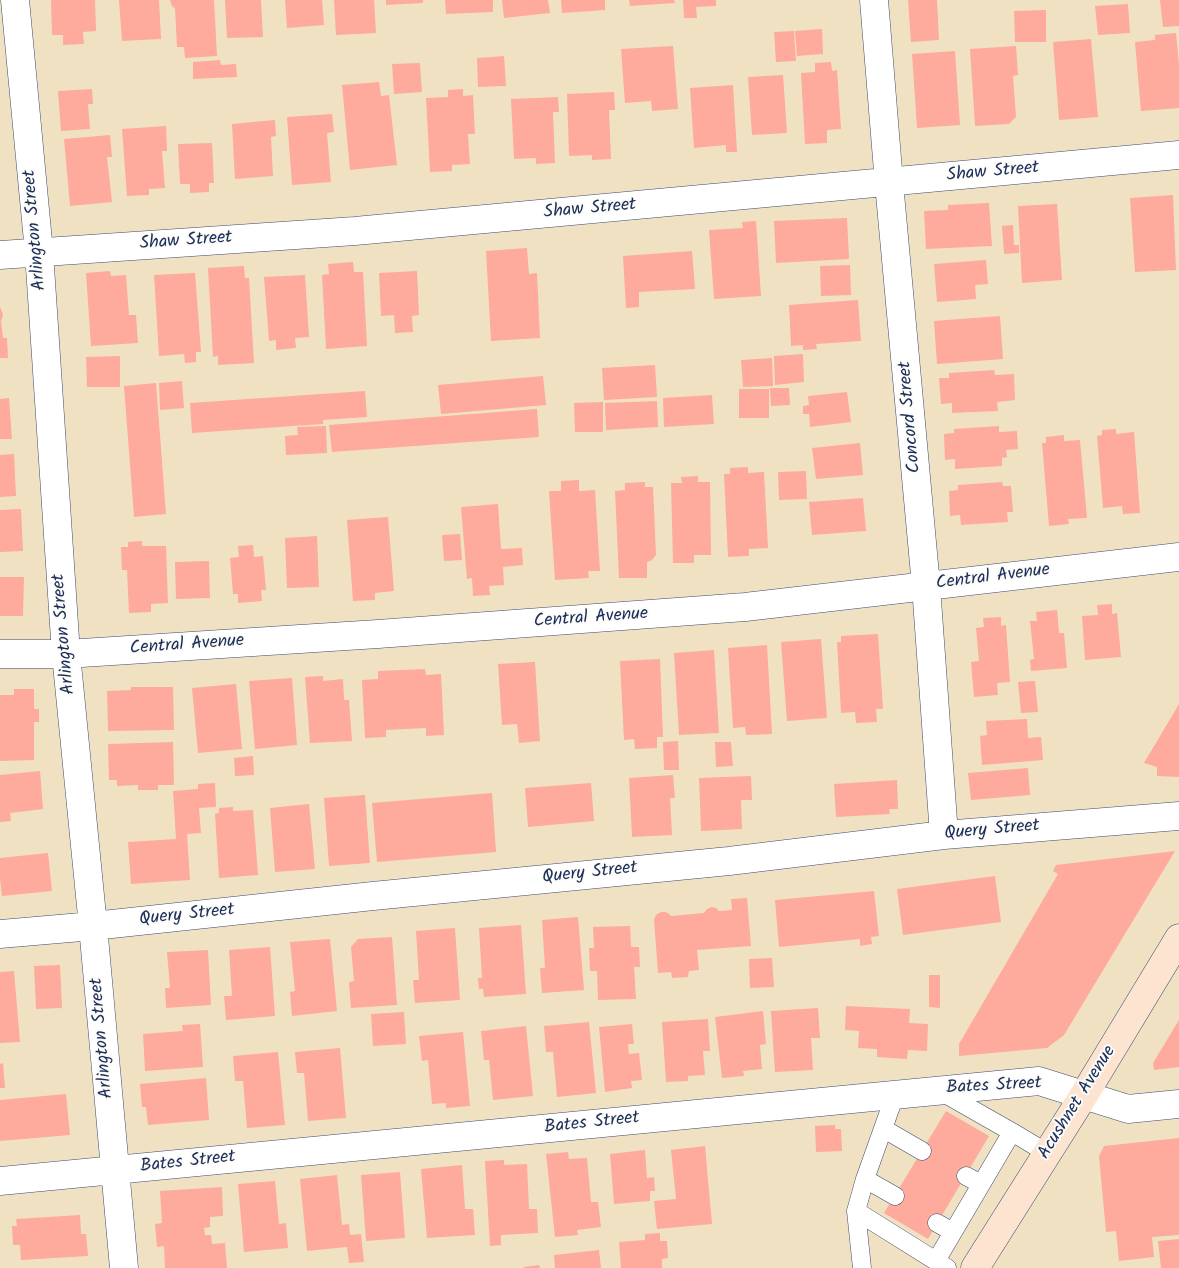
<!DOCTYPE html>
<style>
body{margin:0}
canvas{display:block;background:#f0e1c3}
</style>
<canvas width="1179" height="1268"></canvas>
<script>
const ctx = document.querySelector('canvas').getContext('2d');
ctx.lineJoin = 'round';
function paint(path, color) { ctx.fillStyle = color; ctx.fill(path, 'evenodd'); }
function strokePath(path, color, width, dash) { ctx.strokeStyle = color; ctx.lineWidth = width; ctx.lineCap = dash ? 'butt' : 'round'; ctx.setLineDash(dash || []); ctx.stroke(path); }
function drawText(font, color, halo, rows, align = 'center') {
  ctx.font = font + ' Kalam,sans-serif'; ctx.lineWidth = 4; ctx.setLineDash([]); ctx.textBaseline = 'middle'; ctx.strokeStyle = halo; ctx.fillStyle = color; for (const [text, x, y, turn = 0] of rows) {
    ctx.save(); ctx.translate(x, y); ctx.rotate((+turn || 0) * Math.PI / 180); ctx.textAlign = isNaN(turn) ? turn : align; if (halo) ctx.strokeText(text, 0, 0); ctx.fillText(text, 0, 0); ctx.restore();
  }
}
const building = new Path2D(`
 M51,0H95L96,31L83,32L84,44L63,45V35H52Z
 M119,0H159L161,39L122,41Z
 M170,0H214L217,56L185,58L184,47H177L175,8L172,6Z
 M225,0H261L263,37L227,38Z
 M285,0H322L324,25L287,28Z
 M334,0H374L376,33L336,35Z
 M386,0H423V3L386,5Z
 M445,0H493V12L446,14Z
 M502,0H548L550,13L504,18Z
 M561,0H605V10L562,13Z
 M629,0H674L675,3L630,6Z
 M683,0H716V6L696,7L697,18H684Z
 M908,0H937L939,40L911,42Z
 M1160,0H1179V26L1163,27Z
 M1128,4L1130,33L1098,35L1095,6Z
 M1046,10V42H1015L1014,11Z
 M822,29L823,54L797,56L795,31Z
 M794,31L796,61L776,62L774,32Z
 M1176,33L1179,64V108L1141,111L1135,42L1155,40V35Z
 M1091,39L1098,117L1059,120L1053,42Z
 M673,46L678,109L652,111L651,101L625,103L621,49Z
 M1016,46L1018,75L1013,76L1016,117L1009,124L975,126L970,49Z
 M955,51L960,125L917,128L912,54Z
 M504,56L506,86L478,87L477,58Z
 M220,60L221,65L236,64L237,77L193,79V62Z
 M831,62L832,71L837,70L841,129L827,130V143L805,144L801,73L815,72V63Z
 M420,63L422,92L394,94L392,64Z
 M783,75L787,133L752,135L748,77Z
 M379,82L381,96L389,95L397,165L350,170L342,85Z
 M733,85L737,152H726V145L694,148L690,88Z
 M92,89L93,104H88L90,129L61,131L58,91Z
 M463,89V96L473,95L475,134H468L470,164L452,165V171L430,172L426,98L448,97V90Z
 M614,92L615,110H609L611,159L592,160V155L569,156L567,94Z
 M558,97L559,112H553L555,163L536,164V158L514,159L511,99Z
 M332,114L334,132L327,133L331,182L292,185L287,117Z
 M275,120L276,136L271,137L273,176L235,179L232,124Z
 M166,126L167,151H162L165,188L149,189V195L127,196L122,129Z
 M110,135L112,157H107L112,202L70,206L64,139Z
 M212,143L214,183H209V192L190,193V184H180L178,144Z
 M1173,195L1176,270L1135,272L1130,198Z
 M989,203L992,246L926,249L924,211L948,210V205Z
 M1057,204L1062,280L1022,283L1018,206Z
 M847,218L849,259L776,263L774,221Z
 M756,221L761,296L714,299L709,230L743,228L742,222Z
 M1013,225L1014,245H1019V253L1004,254L1002,226Z
 M527,248L529,274L537,273L540,338L491,341L486,251Z
 M692,251L695,289L639,292V307L626,308L623,256Z
 M986,260L988,284L975,285L976,299L937,302L934,264Z
 M353,262L354,272H363L367,346L326,349L322,275L329,274L328,264Z
 M850,265L851,295L821,296L820,266Z
 M244,266L245,278H249L254,363L218,365V356L213,357L208,268Z
 M110,271L111,276L126,275L129,315H136L138,343L91,346L86,273Z
 M417,271L419,315L412,316L413,332L395,333L394,315L381,316L379,273Z
 M195,273L201,352H196V362L185,363L184,354L159,356L154,275Z
 M305,275L309,337L295,338L296,348L276,350V340L269,341L264,277Z
 M858,300L861,341L816,344L817,349L803,350V345L791,346L789,305Z
 M0,307L3,315L1,321L3,338H7L8,358H0Z
 M1000,316L1003,359L937,364L934,321Z
 M803,354L804,382L775,385L774,356Z
 M120,356V387H87L86,357Z
 M772,358L773,386L743,387L741,360Z
 M655,365L657,397L604,400L602,368Z
 M994,370L995,375L1014,374L1015,400L997,402L998,411L952,413V403L941,404L939,378H949V373Z
 M543,376L546,405L441,414L438,385Z
 M182,381L184,408L160,410L159,383Z
 M156,383L166,514L134,517L124,386Z
 M770,388H789L790,405L771,406Z
 M739,389H769V418H739Z
 M365,391L367,417L323,420V424L192,433L190,403Z
 M847,392L851,422L810,427L809,414H803V406L809,405L808,396Z
 M712,395L714,424L664,427L663,398Z
 M9,398L12,439H0V399Z
 M657,401L658,427L606,430L605,403Z
 M603,402V432H575L574,403Z
 M537,409L539,437L332,452L329,425Z
 M326,426L327,453L286,455L285,436L298,435L297,427Z
 M999,426V432L1017,431L1018,449L1006,450L1007,457L1002,458V466L955,469V459L945,460L944,434L954,433V429Z
 M1116,429V434L1134,432L1140,513L1123,514L1122,506L1103,508L1097,436L1102,435V430Z
 M1064,435V441L1080,440L1087,518L1068,519L1069,524L1049,526L1042,443H1046V437Z
 M860,443L863,475L816,479L812,448Z
 M14,454L16,496L0,497V455Z
 M748,467V473L764,472L768,548L749,549V556L728,557L724,474H730V468Z
 M806,471L807,499L779,500L778,472Z
 M698,476V482H710L711,555H694V563H673L671,483H682L681,477Z
 M579,480V491L595,490L600,571H588L589,578L555,580L549,491H561V481Z
 M645,482V487H653L656,555L652,560L647,562V578H619L615,491L625,490V483Z
 M1002,482L1003,486H1011L1013,512H1007L1008,522L961,525L960,515L950,516L949,491L958,490V485Z
 M863,498L866,531L812,535L809,502Z
 M498,504L501,549L522,548L523,565L503,567L504,585L489,586L490,595L473,596L472,578L467,579L461,507Z
 M21,509L23,551L0,552V510Z
 M388,517L394,591L375,593V600L353,601L347,520Z
 M460,534L462,560L444,561L442,535Z
 M317,536L319,587L287,588L285,538Z
 M142,541V546H166L168,603L151,604V612L129,613L127,570H122L121,547H128V542Z
 M253,545L254,557L263,556L266,590H261L262,601L238,603V594H233L230,558L239,557L238,546Z
 M209,561L210,598L176,599L175,562Z
 M0,577H24L23,616H0Z
 M1112,604V614L1117,613L1121,657L1085,660L1082,616L1098,615L1097,605Z
 M1057,610L1059,633H1064L1067,668L1031,671L1030,660L1034,659L1030,621H1037L1036,612Z
 M1001,617V626L1006,625L1010,682L997,683L998,695L974,697L971,662L979,661L976,628L984,627L983,618Z
 M878,634L883,709H876L877,722L856,723L855,712L841,713L837,642H841V636Z
 M821,639L827,718L787,721L781,642Z
 M767,645L772,734L746,735L745,727L733,728L728,648Z
 M714,650L719,733L679,735L674,653Z
 M660,659L663,737H657V748L635,749L634,739L624,740L620,661Z
 M535,662L540,741L519,743L517,724L502,725L498,664Z
 M425,669L426,675L441,674L444,735L426,736V728L386,730V737L365,738L362,680L378,679V671Z
 M323,676V681L343,679L344,700H349L352,741L310,743L305,677Z
 M292,678L297,745L255,749L249,681Z
 M1035,681L1038,712L1021,713L1018,682Z
 M236,684L242,749L198,753L192,688Z
 M131,687H173L174,730L108,731L107,691L131,690Z
 M14,689H34V709H39V722H34V760L0,761V695H14Z
 M1179,704V777L1157,776V767L1144,763Z
 M1027,719L1028,738L1041,737L1043,760L982,765L980,736L987,735L986,721Z
 M678,741L679,770H664L663,742Z
 M173,742L174,785H158V790H138V785L117,786V780H109L108,744Z
 M715,742H731L733,766L716,767Z
 M253,756L254,775L235,776L234,758Z
 M1028,768L1030,795L971,800L968,773Z
 M40,771L43,809L10,813L11,821L0,822V775Z
 M673,775L675,798H670L672,835L632,837L629,778Z
 M751,776L752,800H741L742,829L701,831L699,778Z
 M897,780L898,809H889L890,814L836,817L834,784Z
 M215,783L216,807L199,808L201,833L187,834L190,880L131,884L128,842L176,839L173,791L198,789V784Z
 M591,783L594,821L528,827L525,788Z
 M492,793L496,852L377,862L372,803Z
 M365,795L370,863L329,866L324,798Z
 M309,804L315,869L275,872L270,808Z
 M233,807V811L253,810L258,875L219,878L215,814L219,813V808Z
 M1175,851L1064,1035L1047,1048L959,1056V1044L1058,874L1053,871L1056,865Z
 M48,853L52,891L2,896L0,879V858Z
 M995,876L1001,922L903,935L897,889Z
 M874,891L879,936L871,937L872,944L860,946V939L779,947L775,900Z
 M747,898L751,946L697,950L699,970L689,971L688,977L672,978L671,972L658,973L654,920L655,917L657,914L661,912H665L668,913L671,916L704,913L707,909L712,907L716,908L719,911L732,910L731,899Z
 M578,917L584,990L542,993L540,968H545L542,920Z
 M521,925L526,994L484,997L483,989H479L478,978H482L479,928Z
 M630,926L631,947H639L640,967H634L636,999L598,1000L597,971H590L589,948H594L593,927Z
 M455,928L460,1000L415,1003L413,980H419L416,931Z
 M392,937L397,1005L351,1008L349,982L354,981L351,947L358,939Z
 M330,939L337,1011L292,1016L290,992L295,991L290,942Z
 M270,947L275,1016L226,1020L224,996H232L229,950Z
 M208,950L211,1005L166,1008L165,988H170L167,952Z
 M772,958L774,987L750,988L749,959Z
 M60,965L62,1008L36,1009L34,966Z
 M14,971L20,1042L0,1043V972Z
 M929,975H940V1008L929,1007Z
 M846,1006L910,1009L909,1023L928,1024L927,1051L908,1050L907,1059L877,1057V1049L858,1048L859,1031L845,1030Z
 M818,1008L820,1038H811L813,1070L775,1072L771,1011Z
 M763,1011L766,1044L760,1045L762,1069L743,1071L744,1076L722,1078L715,1017Z
 M404,1012L406,1044L373,1046L371,1014Z
 M708,1019L710,1051H703L705,1075L688,1076V1081L666,1082L662,1022Z
 M1179,1020V1067L1154,1070L1153,1063Z
 M589,1022L596,1093L557,1097L553,1052H546L544,1026Z
 M200,1024L203,1067L145,1071L143,1034L183,1031L182,1025Z
 M632,1024L634,1044H628L629,1054L639,1053L642,1080L631,1081L632,1088L605,1092L599,1027Z
 M526,1026L533,1096L493,1100L489,1060H484L481,1031Z
 M463,1032L470,1106L446,1108V1103L432,1104L428,1060L422,1061L419,1036Z
 M340,1048L346,1118L308,1121L304,1073H297L295,1052Z
 M278,1052L285,1125L247,1128L243,1081H235L233,1056Z
 M3,1063L5,1088H0V1064Z
 M206,1078L209,1120L148,1125L146,1107H142L140,1084Z
 M66,1094L70,1135L0,1141V1100Z
 M946,1111L989,1136L928,1239L884,1213Z
 M835,1125V1129H841L842,1151L816,1152L815,1126Z
 M1179,1138V1235L1152,1237L1154,1257L1119,1261L1116,1231L1106,1232L1099,1156L1104,1146Z
 M705,1146L712,1224L657,1229L654,1201L676,1199L671,1150Z
 M645,1150L647,1178L654,1177L655,1191H650V1201L614,1204L610,1154Z
 M568,1152L569,1159L587,1158L591,1202H598L601,1227L577,1230L578,1235L555,1237L546,1154Z
 M504,1160V1165L527,1164L529,1209H537L538,1233L501,1235V1245L490,1246L485,1161Z
 M462,1165L465,1209H473L475,1235L427,1238L421,1169Z
 M400,1172L405,1238L366,1241L361,1175Z
 M337,1175L342,1225L349,1224L350,1235L361,1234L364,1262L349,1263L347,1247L307,1251L300,1179Z
 M275,1181L279,1224L286,1223L288,1248L244,1252L238,1184Z
 M222,1187L223,1216L210,1217V1227L204,1228L205,1235H211L212,1244L225,1243L227,1268H165L164,1246L157,1247L155,1224L162,1223L160,1191Z
 M80,1215L81,1234H86L88,1256L21,1260L20,1245H13L12,1226H17L16,1219Z
 M660,1233V1241H667L668,1258L662,1259V1268H621L619,1242L645,1240V1234Z
 M1179,1239V1268H1161L1158,1241Z
 M599,1250L601,1268H555L554,1255Z
 M539,1265L540,1268H524V1267Z`);
const lane = new Path2D(`
 M884,1129L922,1151
 M1012,1132L1047,1153
 M966,1176L981,1184
 M865,1179L895,1196
 M856,1211L947,1268
 M937,1223L953,1232
 M936,1261L1012,1132L940,1091
 M862,1268L856,1211L865,1179L895,1095`);
const street = new Path2D(`
 M15,0L39,252L66,654L93,926L124,1268
 M874,0L889,183L926,586L944,835
 M0,255L355,231L1179,155
 M0,654H66L378,634L745,607L1179,557
 M0,934L93,926L373,896L729,861L944,835L1179,816
 M0,1181L1039,1081L1128,1109L1179,1104`);
const secondary = new Path2D(`
 M975,1268L1084,1095L1179,938`);
const streetNames = [
 ["Shaw Street",993,173,-5],
 ["Shaw Street",590,210,-5],
 ["Arlington Street",36,230,-95],
 ["Shaw Street",186,242,-4],
 ["Concord Street",911,417,-95],
 ["Central Avenue",993,578,-7],
 ["Central Avenue",591,619,-4],
 ["Arlington Street",65,634,-95],
 ["Central Avenue",187,646,-4],
 ["Query Street",992,831,-5],
 ["Query Street",590,874,-6],
 ["Query Street",187,916,-6],
 ["Arlington Street",103,1038,-95],
 ["Bates Street",994,1087,-3],
 ["Acushnet Avenue",1078,1103,-58],
 ["Bates Street",592,1124,-6],
 ["Bates Street",188,1163,-6]
];
paint(building, '#feab9d');
strokePath(lane, '#3b4a6d', 19);
strokePath(street, '#3b4a6d', 29);
strokePath(secondary, '#3b4a6d', 29);
strokePath(lane, '#fff', 18);
strokePath(street, '#fff', 28);
strokePath(secondary, '#fde4d0', 28);
drawText('18px', '#1b2f5e', '#fdfcf7', streetNames);
</script>
